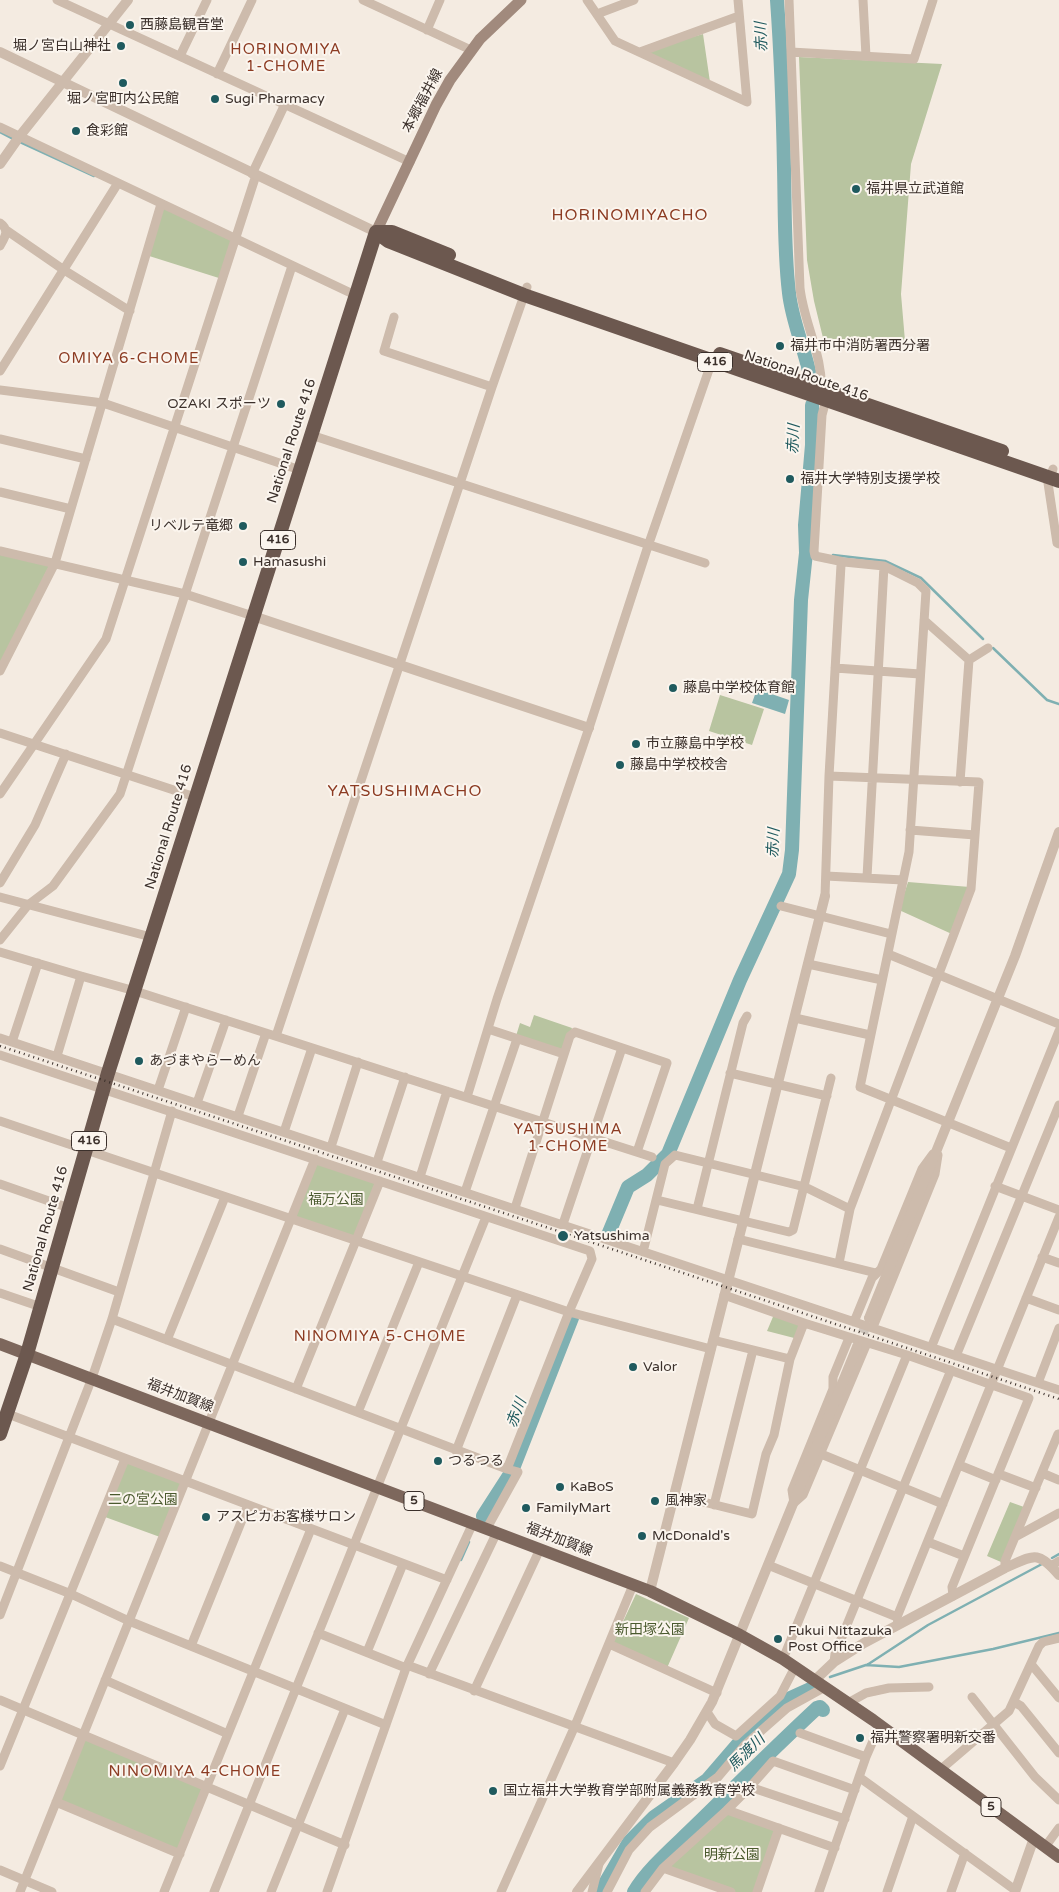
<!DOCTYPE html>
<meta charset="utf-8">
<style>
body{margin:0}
canvas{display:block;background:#f4ebe1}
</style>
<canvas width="1059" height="1892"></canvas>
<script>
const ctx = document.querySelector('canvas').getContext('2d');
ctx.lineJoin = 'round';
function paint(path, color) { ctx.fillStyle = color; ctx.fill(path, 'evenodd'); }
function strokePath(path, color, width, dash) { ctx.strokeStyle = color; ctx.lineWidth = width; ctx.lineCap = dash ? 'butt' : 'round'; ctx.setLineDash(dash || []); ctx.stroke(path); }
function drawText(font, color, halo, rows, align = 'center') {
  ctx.font = font + ' "Varela Round","Noto Sans JP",sans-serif'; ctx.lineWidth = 4; ctx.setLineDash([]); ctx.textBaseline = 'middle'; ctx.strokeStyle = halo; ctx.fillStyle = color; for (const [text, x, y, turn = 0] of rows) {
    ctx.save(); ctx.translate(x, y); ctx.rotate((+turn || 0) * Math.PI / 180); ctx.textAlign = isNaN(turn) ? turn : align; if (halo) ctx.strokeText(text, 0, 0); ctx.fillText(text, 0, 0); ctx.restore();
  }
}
const green = new Path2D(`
 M703,34L710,82L640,52Z
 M799,57L942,64L911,164L901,294L905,341L824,342L814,301L807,260Z
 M161,204L235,239L222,279L146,255Z
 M0,554L49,566L0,668Z
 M720,695L764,709L752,745L709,731Z
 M908,882L970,887L954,935L899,910Z
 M534,1015L572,1028L564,1054L516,1036L520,1023L530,1027Z
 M315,1159L380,1181L356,1241L291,1219Z
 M775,1312L804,1323L798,1339L767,1331Z
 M127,1462L181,1482L160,1537L105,1517Z
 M1010,1502L1024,1507L1001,1562L987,1556Z
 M636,1594L689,1618L667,1668L613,1643Z
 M86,1735L206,1786L179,1852L58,1802Z
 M727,1810L779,1828L757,1892H731L663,1868Z`);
const water = new Path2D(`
 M757,689L789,700L785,714L752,703Z`);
const stream = new Path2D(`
 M0,132L15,140
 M20,142L94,176
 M806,553H808
 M833,555L885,561L921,578L983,639
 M993,648L1047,700L1059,704
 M1052,1558L1059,1554
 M461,1560L469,1542
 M867,1665L928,1625L1042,1564
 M830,1677L866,1665L899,1667L993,1649L1059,1633`);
const river = new Path2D(`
 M777,0C781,56 783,112 784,168C785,209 784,252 789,293C792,320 803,345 809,371
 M608,1235L628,1187L647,1175L668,1154L740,980L789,874L792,850L801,600L806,553L805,525L812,445V405
 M483,1516L512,1471L572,1318
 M600,1892L629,1842L654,1817L707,1780L750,1730L788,1699L810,1689
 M634,1892C647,1869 677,1844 696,1825C736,1786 776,1746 817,1708L820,1707L823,1710`);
const tertiaryTunnel = new Path2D(`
 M857,1347L869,1318`);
const minor = new Path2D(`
 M57,0L410,162
 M363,0L471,50
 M587,0L615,41L747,102L738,0
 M789,0L800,288C804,324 824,357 821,393
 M863,0L866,56
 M597,14L634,0
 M427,30L440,0
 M640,52L739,16
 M791,52L914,59L933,0
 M180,56L207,0
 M217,74L252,0
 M0,127L355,295
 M252,174L285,104
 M0,223C10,230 5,237 0,246
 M6,230L64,270L130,311
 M394,317L384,351L492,387
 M0,371L118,183
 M0,390L103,403L300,470
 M826,400L822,415L814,551L815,556L844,562
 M311,435L705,563
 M0,439L86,459
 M1053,469L1048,483L1057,543L1059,544
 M0,492L71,509
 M0,551L185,594L253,616
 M924,620L969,660
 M835,668L920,674
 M0,671L55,563L161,204
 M0,733L195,797
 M829,776L979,782L971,889L850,1209L839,1263
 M960,782L969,660L988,648
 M0,794L106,639L256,175
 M910,830L975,835
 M826,876L903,880
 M867,877L884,566
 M0,883L35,825L66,754
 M825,896L829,776L841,565L844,562L884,566L918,583L926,591L909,852L860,1087L1011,1148
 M0,897L151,937
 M781,906L891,934
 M0,940L28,905L53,886L120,794L292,266
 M0,952L81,976L135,991L652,1157
 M888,954L1059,1024
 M808,964L882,980
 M795,1018L870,1035
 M488,1029L564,1054
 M276,1036L492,387L527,287
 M0,1038L1059,1390
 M12,1042L38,963
 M0,1055L590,1251L592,1259L569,1312L507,1469L112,1319
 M57,1056L81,976
 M730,1073L827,1096
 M158,1090L186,1007
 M467,1097L497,999L589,728L648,546L713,358
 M197,1103L226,1020
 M238,1116L266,1033
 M0,1121L569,1312L711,1349
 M284,1132L312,1048
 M331,1147L358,1062
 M377,1162L405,1077
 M420,1177L447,1091
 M0,1184L69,1208
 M995,1186L1059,1210
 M465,1192L517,1039
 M657,1200L789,1232L793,1230L831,1078
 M515,1208L570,1036L575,1032L667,1063L637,1152
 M697,1209L743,1023L747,1016
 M563,1224L622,1048
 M738,1239L876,1273
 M0,1249L119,1292
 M643,1252L665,1164L675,1155L805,1187L850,1209
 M1042,1257L1059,1263
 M0,1293L41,1307
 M724,1295L804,1323L907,1355L1029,1398L952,1587L953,1596
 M1026,1298L1059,1310
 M854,1322L872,1278L881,1269L922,1169L933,1154
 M873,1327L935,1174L938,1155
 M849,1338L833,1377V1389L792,1490L794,1503L803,1495L867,1343
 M167,1340L225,1197
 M713,1340L790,1359
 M931,1348L1059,1031
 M956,1356L1059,1105
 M1038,1383L1059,1328
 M296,1389L380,1181
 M358,1412L419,1262
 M8,1414L447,1580
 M456,1451L517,1295
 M821,1454L943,1504
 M959,1465L996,1480
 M1042,1473L1059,1480
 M999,1474L1036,1488
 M675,1495L752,1514L766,1454L774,1435L790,1359L804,1323
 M714,1505L753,1350
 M487,1528L518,1472L507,1469
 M1015,1537L1059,1513
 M928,1542L964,1556
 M768,1565L897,1617
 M0,1566L71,1594L129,1621L386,1725
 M1051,1566L1059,1561
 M1005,1568V1561L1058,1434H1059
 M0,1615L92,1378L112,1319L172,1111
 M898,1625L897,1617L1059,1217
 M318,1633L406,1668
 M609,1644L717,1693
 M191,1646L248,1505
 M367,1652L403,1564
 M783,1659L907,1355
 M834,1662L835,1654L951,1370
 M1031,1664L1059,1698
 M407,1665L674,1763
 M429,1674L497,1532
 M105,1680L228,1734
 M474,1691L540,1549
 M972,1697L1035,1777L1059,1800
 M0,1700L345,1845
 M1014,1702L1021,1706L1059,1753
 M848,1703L866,1693L889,1688L929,1687
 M707,1712L715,1724L736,1736L780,1696L795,1667
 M800,1733L866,1757
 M0,1766L125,1459
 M940,1770L1009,1711L1039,1646L1043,1642L1059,1638
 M859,1777L1015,1890
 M750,1787L845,1819
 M56,1802L180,1854
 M727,1810L750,1787L773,1761L855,1790
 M1045,1847L1059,1828
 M663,1868L731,1892
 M0,1870L52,1892
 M20,1892L315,1159
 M164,1892L311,1529
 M214,1892L486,1217
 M271,1892L345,1709
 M327,1892L406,1668L473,1523
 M501,1892L574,1728L633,1585
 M592,1892L599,1864
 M607,1892L629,1850L650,1827L718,1777L745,1745L787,1708L825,1687
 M645,1892L663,1868L727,1810L835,1848
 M757,1892L779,1828
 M819,1892L866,1757L880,1725
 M887,1892L913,1816
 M951,1892L965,1853`);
const tertiary = new Path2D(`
 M0,52L376,232
 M0,164L19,137L128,0
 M253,616L589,728
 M869,1318L1015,956L1059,832
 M650,1591L825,896
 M815,1680L834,1662L864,1643L1005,1568C1033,1556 1037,1549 1059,1575
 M577,1892L674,1763L690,1740L712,1702L857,1347
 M1015,1892L1034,1838`);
const secondary = new Path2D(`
 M376,232L436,105L450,80L480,39L521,0`);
const primary = new Path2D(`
 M0,1344L650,1591L740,1635L783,1659L873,1720L1059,1857`);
const trunk = new Path2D(`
 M376,232L388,241L524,295L1059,481
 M376,232H392L449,255
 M720,354L1002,451
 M0,1434L27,1354L108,1073L376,232`);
const rail = new Path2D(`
 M0,1046L564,1233L1059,1399`);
const markers = [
 [130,25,5,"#1f5a5e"],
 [121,46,5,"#1f5a5e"],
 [123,83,5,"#1f5a5e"],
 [215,99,5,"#1f5a5e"],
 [76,131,5,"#1f5a5e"],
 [856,189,5,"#1f5a5e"],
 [780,346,5,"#1f5a5e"],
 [281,404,5,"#1f5a5e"],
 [790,479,5,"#1f5a5e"],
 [243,526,5,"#1f5a5e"],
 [243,562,5,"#1f5a5e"],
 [673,688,5,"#1f5a5e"],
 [636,744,5,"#1f5a5e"],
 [620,765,5,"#1f5a5e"],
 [139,1061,5,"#1f5a5e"],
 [563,1236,6,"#1f5a5e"],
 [633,1367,5,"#1f5a5e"],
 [438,1461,5,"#1f5a5e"],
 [560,1487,5,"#1f5a5e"],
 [655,1501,5,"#1f5a5e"],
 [526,1508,5,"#1f5a5e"],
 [206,1517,5,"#1f5a5e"],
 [642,1536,5,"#1f5a5e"],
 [778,1639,5,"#1f5a5e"],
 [860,1738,5,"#1f5a5e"],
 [493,1791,5,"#1f5a5e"]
];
const shields = [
 [715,362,35],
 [278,540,35],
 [89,1141,35],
 [414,1501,20],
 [991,1807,20]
];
const shieldNames = [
 ["416",715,362],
 ["416",278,540],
 ["416",89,1141],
 ["5",414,1501],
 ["5",991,1807]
];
const poiNames = [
 ["西藤島観音堂",140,25],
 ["堀ノ宮白山神社",111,46,"right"],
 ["堀ノ宮町内公民館",123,99,"center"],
 ["Sugi Pharmacy",225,99],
 ["食彩館",86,131],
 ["福井県立武道館",866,189],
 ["福井市中消防署西分署",790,346],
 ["OZAKI スポーツ",271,404,"right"],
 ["福井大学特別支援学校",800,479],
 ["リベルテ竜郷",233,526,"right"],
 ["Hamasushi",253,562],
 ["藤島中学校体育館",683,688],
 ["市立藤島中学校",646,744],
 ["藤島中学校校舎",630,765],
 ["あづまやらーめん",149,1061],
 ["Yatsushima",574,1236],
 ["Valor",643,1367],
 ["つるつる",448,1461],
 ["KaBoS",570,1487],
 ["風神家",665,1501],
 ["FamilyMart",536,1508],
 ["アスピカお客様サロン",216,1517],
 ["McDonald's",652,1536],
 ["Fukui Nittazuka",788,1631],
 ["Post Office",788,1647],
 ["福井警察署明新交番",870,1738],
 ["国立福井大学教育学部附属義務教育学校",503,1791]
];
const streetNames = [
 ["本郷福井線",423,101,-62],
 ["National Route 416",806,376,19],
 ["National Route 416",292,441,-72],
 ["National Route 416",169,827,-73],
 ["National Route 416",46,1229,-74],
 ["福井加賀線",180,1396,21],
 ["福井加賀線",559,1540,21]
];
const parkNames = [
 ["福万公園",336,1200],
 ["二の宮公園",143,1500],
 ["新田塚公園",650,1630],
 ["明新公園",732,1855]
];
const waterNames = [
 ["赤川",762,37,-92],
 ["赤川",794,439,-87],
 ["赤川",774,843,-87],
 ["赤川",517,1413,-69],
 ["馬渡川",747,1753,-45]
];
const neighbourhoodNames = [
 ["HORINOMIYA",286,50],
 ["1-CHOME",286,67],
 ["OMIYA 6-CHOME",129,359],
 ["YATSUSHIMA",568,1130],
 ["1-CHOME",568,1147],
 ["NINOMIYA 5-CHOME",380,1337],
 ["NINOMIYA 4-CHOME",195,1772]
];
const quarterNames = [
 ["HORINOMIYACHO",630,216],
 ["YATSUSHIMACHO",405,792]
];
paint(green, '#b8c4a0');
paint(water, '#7fb0b2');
strokePath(stream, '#7fb0b2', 2.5);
strokePath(river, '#7fb0b2', 14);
strokePath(tertiaryTunnel, '#cfc6bd', 10, [10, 5]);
strokePath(minor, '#cdbbac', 9);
strokePath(tertiary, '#cdbbac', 10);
strokePath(secondary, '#a18a7d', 11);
strokePath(primary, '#7d675c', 12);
strokePath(trunk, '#6c584f', 14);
strokePath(rail, '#3b302b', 2.5, [1, 4]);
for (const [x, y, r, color] of markers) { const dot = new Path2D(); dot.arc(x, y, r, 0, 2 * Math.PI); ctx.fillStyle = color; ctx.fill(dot); strokePath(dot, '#fbf5ee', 2); }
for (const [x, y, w] of shields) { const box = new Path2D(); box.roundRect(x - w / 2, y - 9.5, w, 19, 4); ctx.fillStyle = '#fbf5ee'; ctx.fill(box); strokePath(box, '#3b302b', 1); }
drawText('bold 12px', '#3b302b', null, shieldNames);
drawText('14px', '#3b302b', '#fbf5ee', poiNames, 'left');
drawText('14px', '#3b302b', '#fbf5ee', streetNames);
drawText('14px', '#4a5a2e', '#fbf5ee', parkNames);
drawText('italic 15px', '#1f5a5e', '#fbf5ee', waterNames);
ctx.letterSpacing = '1px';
drawText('15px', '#8c3b22', '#fbf5ee', neighbourhoodNames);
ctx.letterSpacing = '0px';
ctx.letterSpacing = '1px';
drawText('16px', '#8c3b22', '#fbf5ee', quarterNames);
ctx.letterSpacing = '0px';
</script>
